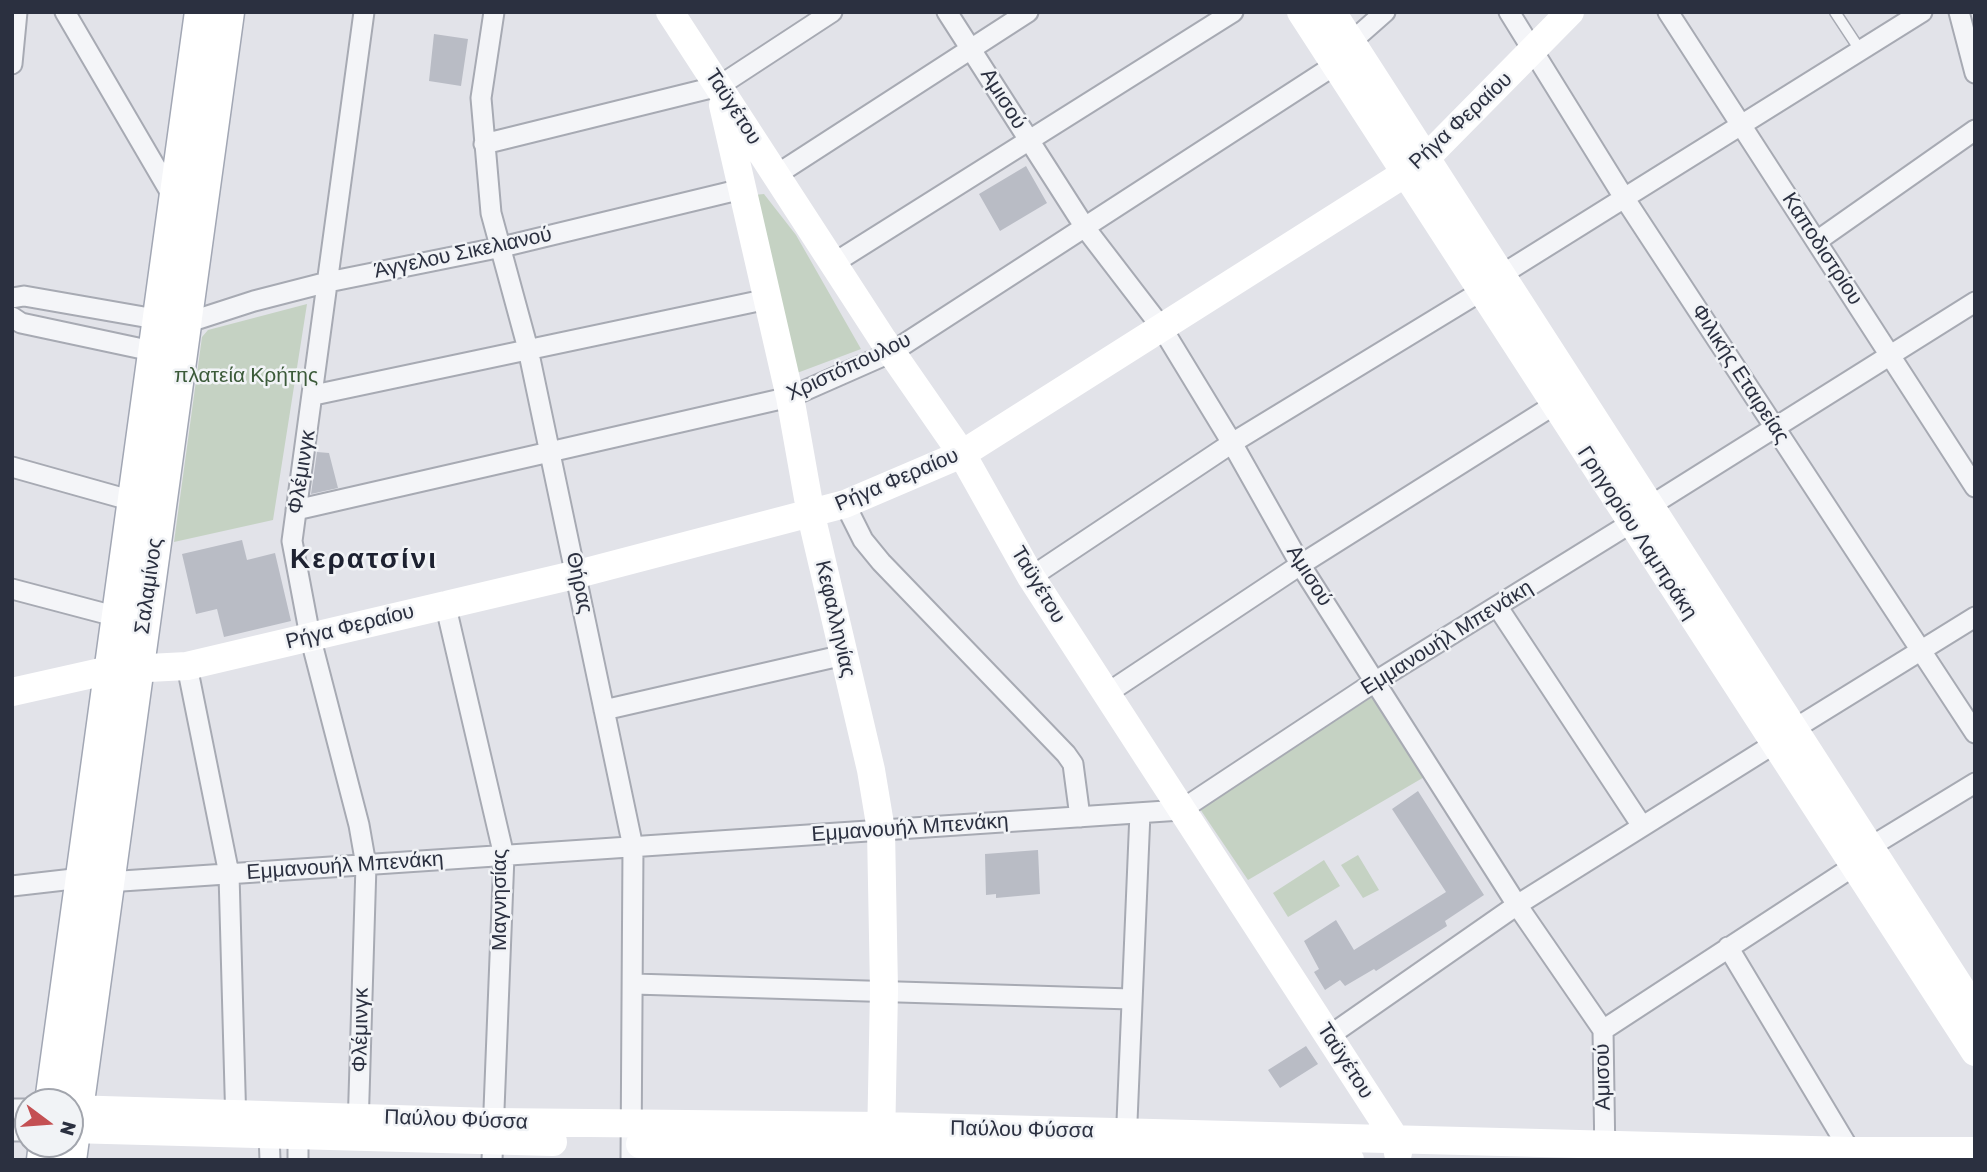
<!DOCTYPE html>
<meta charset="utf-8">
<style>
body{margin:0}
#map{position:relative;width:1987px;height:1172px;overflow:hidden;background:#e2e3e9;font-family:Rubik,sans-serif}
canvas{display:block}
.frame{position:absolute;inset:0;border:14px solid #2b3040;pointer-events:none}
.north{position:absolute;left:14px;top:1088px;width:70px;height:70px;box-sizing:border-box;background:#f1f3f6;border:2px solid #a2a5ad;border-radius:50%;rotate:106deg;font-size:19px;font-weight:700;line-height:28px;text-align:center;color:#2b3040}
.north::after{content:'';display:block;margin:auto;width:24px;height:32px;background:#c45053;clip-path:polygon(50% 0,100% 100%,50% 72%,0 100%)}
</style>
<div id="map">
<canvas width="1987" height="1172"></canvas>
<div class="frame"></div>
<div class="north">N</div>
</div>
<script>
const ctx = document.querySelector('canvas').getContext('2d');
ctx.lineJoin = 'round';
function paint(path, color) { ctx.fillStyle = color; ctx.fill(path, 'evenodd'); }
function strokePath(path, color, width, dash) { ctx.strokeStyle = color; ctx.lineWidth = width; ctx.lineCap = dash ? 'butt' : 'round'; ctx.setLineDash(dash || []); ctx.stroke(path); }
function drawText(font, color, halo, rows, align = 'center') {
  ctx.font = font + ' Rubik,sans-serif'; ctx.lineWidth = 5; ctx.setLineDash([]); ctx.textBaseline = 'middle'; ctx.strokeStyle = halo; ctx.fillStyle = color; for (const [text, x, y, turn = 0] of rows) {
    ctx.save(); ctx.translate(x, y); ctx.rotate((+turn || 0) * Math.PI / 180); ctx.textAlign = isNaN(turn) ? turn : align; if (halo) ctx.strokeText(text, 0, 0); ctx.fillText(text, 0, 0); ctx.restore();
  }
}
const green = new Path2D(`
 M764,194L796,235L861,349L797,373L754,195Z
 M307,304L273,520L174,542L202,337L208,330Z
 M1375,695L1426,776L1248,880L1200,809Z
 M1358,855L1379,890L1363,898L1341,865Z
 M1324,860L1340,886L1288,917L1273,893Z`);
const building = new Path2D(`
 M434,34L468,39L461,86L429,81Z
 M1026,166L1047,203L1000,231L979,194Z
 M317,452L329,453L338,488L311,494Z
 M242,540L247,560L275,553L291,621L224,637L217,609L196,614L182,554Z
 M1418,791L1484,895L1445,921L1447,926L1376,971L1374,969L1345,986L1340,980L1325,990L1314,972L1319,969L1304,941L1336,920L1354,950L1446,892L1392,809Z
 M1038,850L1040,894L996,898V894L986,895L985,854Z
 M1306,1046L1318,1064L1280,1088L1268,1070Z`);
const lane = new Path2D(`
 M1835,12L1860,50`);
const street = new Path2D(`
 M65,12L176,202
 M494,12L481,98L491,213L528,349L633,847L631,1160
 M947,12L1086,229L1162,328L1232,443L1303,569L1517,905L1603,1030L1605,1160
 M1509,12L1623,196L1975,733
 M1668,12L1975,487
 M1959,12L1975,73
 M1351,42L1385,12
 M12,64L17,12
 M484,144L719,86L832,12
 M776,175L1028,12
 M1817,241L1975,130
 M834,263L1233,12
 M1501,275L1922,12
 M12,298L24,296L167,321
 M12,317L21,323L152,351L186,323L254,301L328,282L502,247L742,189
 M314,395L768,299
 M12,467L133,501
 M845,504L863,540L881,562L1066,754L1073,764L1080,817
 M1650,506L1975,302
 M296,510L790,397L892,352L1335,65
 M1031,577L1232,443L1480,292
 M12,589L118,617
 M445,603L504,856L492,1160
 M1497,606L1642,826
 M187,666L229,874L236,1126
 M1106,694L1300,565L1554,405
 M604,710L844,655
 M1794,729L1975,617
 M1870,847L1975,783
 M107,882L1181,810L1376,681L1631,523
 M12,886L82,878
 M1728,947L1855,1159
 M634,984L1131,999
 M1603,1030L1854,866
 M1329,1036L1517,905L1774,744
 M12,1109H28
 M358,1129L366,865L359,825L310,636L292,541L364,12
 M12,1131H28
 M269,1135L270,1160
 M298,1136V1160
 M1126,1145L1140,813`);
const secondary = new Path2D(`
 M670,12L883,340L962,454L1031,577L1396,1140L1398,1153
 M1301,12L1975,1052
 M1332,12L1975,1010
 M723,105L790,397L811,515L871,770L881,830L884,990L881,1143
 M12,692L110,670L187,666L578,574L845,504L962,454L1404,174L1426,158L1570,12
 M70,1109L492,1122L882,1126L1850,1151H1975
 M70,1129L553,1142
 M640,1144L1350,1160`);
const primary = new Path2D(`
 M51,1102L201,12
 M43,1160L45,1144
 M70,1160L228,12`);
const streetNames = [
 ["Αμισού",1003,99,58],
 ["Ταϋγέτου",733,107,57],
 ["Ρήγα Φεραίου",1461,121,-43],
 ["Καποδιστρίου",1822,249,57],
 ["Άγγελου Σικελιανού",463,253,-12],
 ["Χριστόπουλου",849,367,-25],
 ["Φιλικής Εταιρείας",1740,374,57],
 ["Φλέμινγκ",302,472,-81],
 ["Ρήγα Φεραίου",897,480,-23],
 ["Γρηγορίου Λαμπράκη",1637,533,57],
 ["Αμισού",1309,576,58],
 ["Θήρας",579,583,78],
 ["Ταϋγέτου",1038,585,59],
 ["Σαλαμίνος",149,586,-82],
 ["Κεφαλληνίας",835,619,77],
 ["Ρήγα Φεραίου",350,627,-14],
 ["Εμμανουήλ Μπενάκη",1447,638,-32],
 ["Εμμανουήλ Μπενάκη",910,828,-4],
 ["Εμμανουήλ Μπενάκη",345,866,-4],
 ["Μαγνησίας",500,900,-90],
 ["Φλέμινγκ",361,1030,-89],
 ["Ταϋγέτου",1345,1061,57],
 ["Αμισού",1603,1077,-91],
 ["Παύλου Φύσσα",456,1120,2],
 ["Παύλου Φύσσα",1022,1130,1]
];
const parkNames = [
 ["πλατεία Κρήτης",246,376]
];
const districtNames = [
 ["Κερατσίνι",364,560]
];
paint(green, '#c5d2c3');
paint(building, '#b9bcc5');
strokePath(lane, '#a7aab3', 13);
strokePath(street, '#a7aab3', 23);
strokePath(primary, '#a2a7b4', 35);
strokePath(lane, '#f4f5f8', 10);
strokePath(street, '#f4f5f8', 19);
strokePath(secondary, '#fff', 28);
strokePath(primary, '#fff', 32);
drawText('21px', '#2b3040', '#f1f3f6', streetNames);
drawText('21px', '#3b5a39', '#f1f3f6', parkNames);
ctx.letterSpacing = '2px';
drawText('bold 28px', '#1d2130', '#f1f3f6', districtNames);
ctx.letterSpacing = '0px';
</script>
